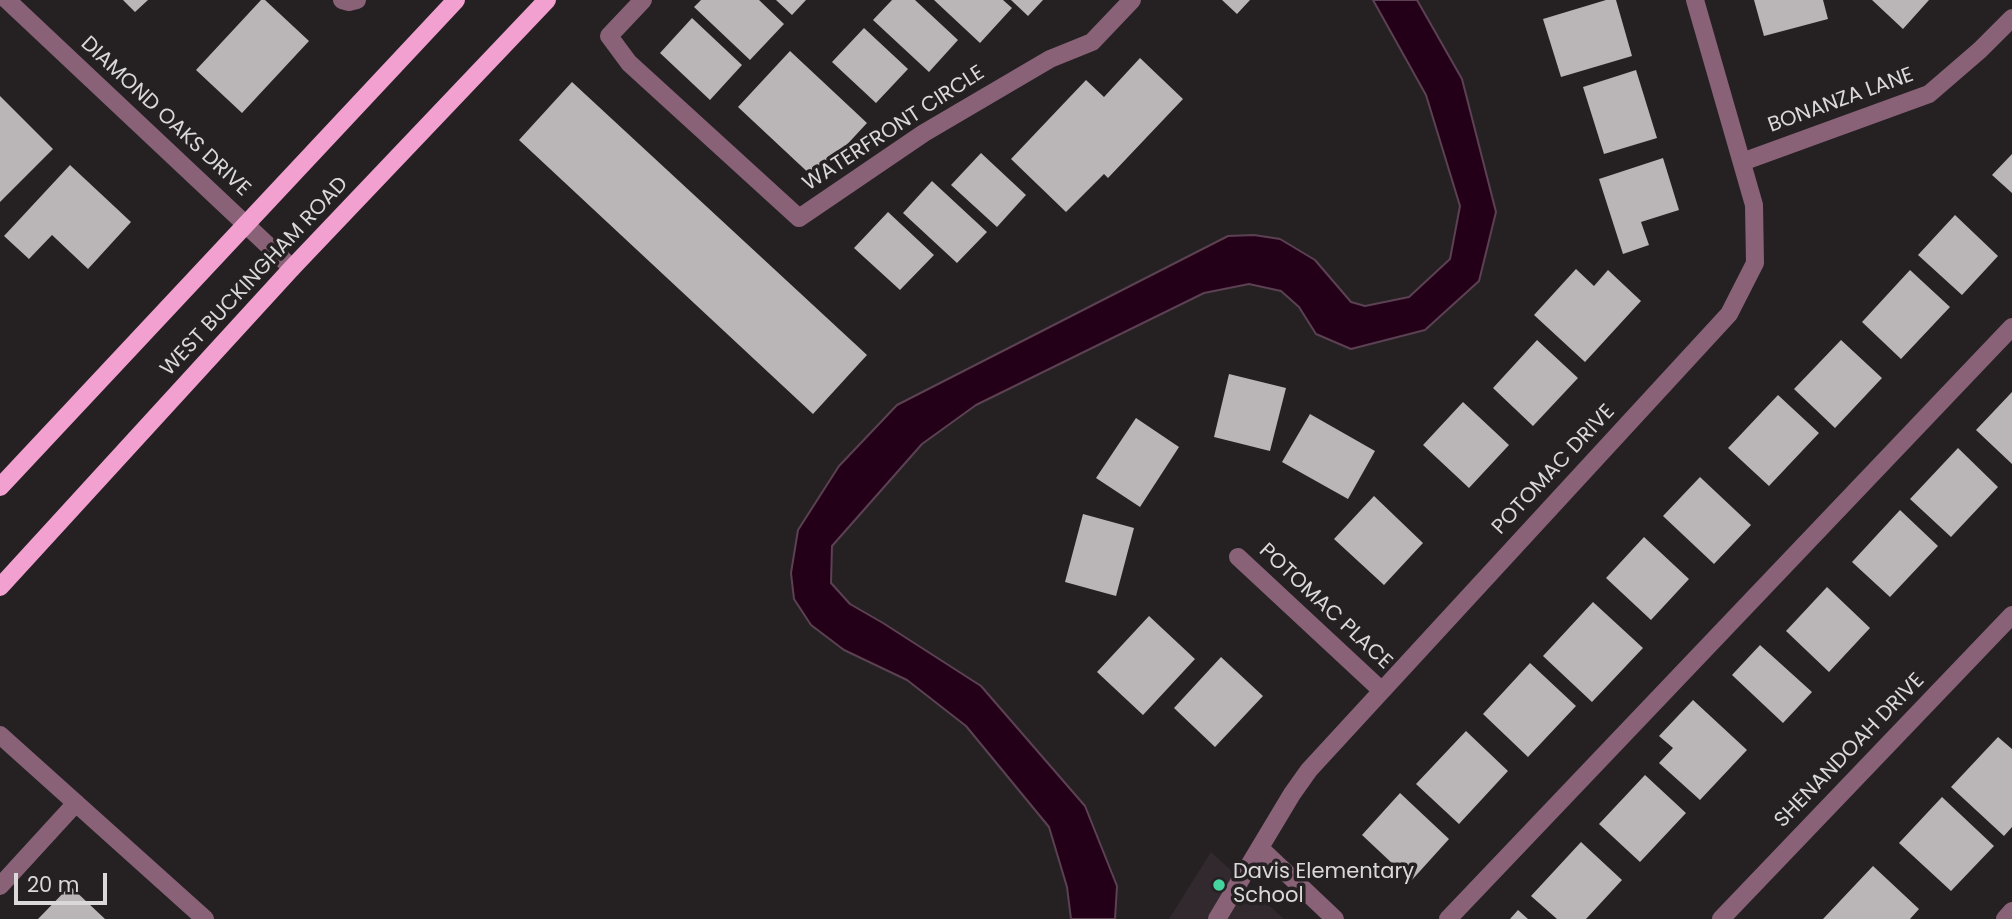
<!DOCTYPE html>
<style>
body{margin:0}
#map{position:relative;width:2012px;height:919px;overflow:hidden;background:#252123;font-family:Poppins,sans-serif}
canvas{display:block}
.scale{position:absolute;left:14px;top:873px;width:93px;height:32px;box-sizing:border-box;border:4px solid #dad8d9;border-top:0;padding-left:9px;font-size:21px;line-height:24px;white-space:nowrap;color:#dad8d9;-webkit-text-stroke:5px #252123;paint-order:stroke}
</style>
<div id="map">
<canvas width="2012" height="919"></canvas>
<div class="scale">20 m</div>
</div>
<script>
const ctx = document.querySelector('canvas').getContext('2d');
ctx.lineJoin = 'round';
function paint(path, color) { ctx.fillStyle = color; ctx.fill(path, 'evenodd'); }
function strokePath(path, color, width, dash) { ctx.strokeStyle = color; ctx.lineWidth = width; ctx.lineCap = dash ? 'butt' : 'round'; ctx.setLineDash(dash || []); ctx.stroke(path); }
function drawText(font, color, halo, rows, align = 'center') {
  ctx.font = font + ' Poppins,sans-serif'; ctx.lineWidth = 7; ctx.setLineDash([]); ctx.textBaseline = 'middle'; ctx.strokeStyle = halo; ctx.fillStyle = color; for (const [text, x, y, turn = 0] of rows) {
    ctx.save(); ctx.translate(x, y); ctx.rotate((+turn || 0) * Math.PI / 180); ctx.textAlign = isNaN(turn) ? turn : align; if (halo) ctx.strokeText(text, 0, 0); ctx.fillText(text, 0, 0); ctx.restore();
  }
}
const built = new Path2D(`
 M1211,852L1284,919H1169Z`);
const water = new Path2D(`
 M1373,0H1417L1462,79L1496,212L1479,281L1425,330L1351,349L1316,334L1299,307L1281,291L1249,284L1204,293L976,405L922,444L832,546L831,583L850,604L883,623L981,686L1085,806L1117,886L1115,919H1071L1067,887L1049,827L966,726L907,680L844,650L811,625L794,599L791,573L798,530L839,466L897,405L1228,236L1254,235L1280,239L1315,260L1351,302L1365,306L1409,297L1450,259L1460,206L1426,95Z`);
const building = new Path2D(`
 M123,0H148L135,12Z
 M261,0H265L309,41L242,113L196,70Z
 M701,0H759L784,24L750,60L694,7Z
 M776,0H806L792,15Z
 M892,0H915L958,40L929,72L873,20Z
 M934,0H1003L1012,8L980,43Z
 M1011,0H1043L1028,16Z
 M1222,0H1250L1237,14Z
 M1606,0H1616L1632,56L1561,77L1543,19Z
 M1754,0H1823L1828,19L1764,36Z
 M1872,0H1929L1903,29Z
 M692,18L742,65L710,100L660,53Z
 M864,28L908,69L876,103L832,62Z
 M790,51L867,123L815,179L738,107Z
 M1140,58L1183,99L1108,178L1104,174L1066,212L1011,159L1086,80L1104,97Z
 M1636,70L1657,138L1604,154L1583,87Z
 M572,82L867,355L813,414L519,140Z
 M0,96L53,149L0,202Z
 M981,153L1026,195L997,227L951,185Z
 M2012,154V193L1992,175Z
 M1663,158L1679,210L1641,222L1649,245L1623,254L1599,179Z
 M70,165L131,222L88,269L52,235L29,259L4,236Z
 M932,181L987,232L957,263L903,213Z
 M888,212L934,255L900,290L854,248Z
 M1955,215L1998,256L1962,295L1918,255Z
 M1576,269L1594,286L1608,270L1641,301L1585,362L1534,315Z
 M1910,270L1950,307L1901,359L1862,322Z
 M1537,340L1578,378L1533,426L1493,388Z
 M1841,340L1882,378L1835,428L1794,389Z
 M1229,374L1286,388L1270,451L1214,437Z
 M2012,392V464L1976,430Z
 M1778,395L1819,433L1769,486L1728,448Z
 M1463,402L1509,445L1469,488L1423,445Z
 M1310,414L1375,451L1348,499L1282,462Z
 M1136,418L1179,447L1140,507L1096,478Z
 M1958,448L1998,487L1951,537L1910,499Z
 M1700,477L1751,525L1714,564L1663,516Z
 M1374,496L1423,543L1384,585L1334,539Z
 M1900,510L1938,546L1890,597L1852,562Z
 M1083,514L1134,528L1116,596L1065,582Z
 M1644,537L1689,579L1651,620L1606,578Z
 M1827,587L1870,628L1829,672L1786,631Z
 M1593,602L1643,648L1592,702L1543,656Z
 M1149,616L1195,659L1143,715L1097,672Z
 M1760,645L1812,692L1783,723L1732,675Z
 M1221,657L1263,696L1215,747L1174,708Z
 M1530,663L1576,706L1528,757L1483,714Z
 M1693,700L1747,750L1700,800L1659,763L1673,748L1659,736Z
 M1466,731L1508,771L1459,824L1416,784Z
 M1998,737L2012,749V827L2004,836L1951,787Z
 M1645,775L1686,813L1640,862L1599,824Z
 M1400,793L1449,839L1411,881L1362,835Z
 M1942,797L1994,846L1951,891L1899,843Z
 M1581,842L1622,880L1586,919H1557L1531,896Z
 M1873,866L1919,909L1910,919H1823Z
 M70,886L105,919H38Z
 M1518,910L1528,919H1510Z`);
const minor = new Path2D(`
 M7,0L292,268
 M342,0L349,2L357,0
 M643,0L609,36L629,63L799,218L924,133L1050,59L1092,42L1132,0
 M1742,162L1929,94L1980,50L2012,18
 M1238,557L1381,690
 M0,735L205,919
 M1260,848L1335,919
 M0,886L76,803
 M1217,919L1292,794L1309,770L1729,314L1755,263L1754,205L1695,0
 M1448,919L2012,327
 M1721,919L2012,615
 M2005,919L2012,911`);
const major = new Path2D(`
 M0,487L456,0
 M0,587L292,268L547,0`);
const markers = [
 [1219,885,7,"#45d49e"]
];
const streetNames = [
 ["BONANZA LANE",1841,101,-20],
 ["DIAMOND OAKS DRIVE",165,117,43],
 ["WATERFRONT CIRCLE",894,129,-33],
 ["WEST BUCKINGHAM ROAD",255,277,-47],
 ["POTOMAC DRIVE",1554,470,-47],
 ["POTOMAC PLACE",1325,607,43],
 ["SHENANDOAH DRIVE",1850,751,-46]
];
const poiNames = [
 ["Davis Elementary",1233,873],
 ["School",1233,897]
];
paint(built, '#32292e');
paint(water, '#240018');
strokePath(water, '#5b4152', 2);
paint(building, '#bab5b7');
strokePath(minor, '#896278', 18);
strokePath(major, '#f2a0d0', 18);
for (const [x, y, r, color] of markers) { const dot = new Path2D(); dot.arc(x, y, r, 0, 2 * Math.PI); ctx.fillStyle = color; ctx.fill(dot); strokePath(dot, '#252123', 2.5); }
drawText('21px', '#dad8d9', '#252123', streetNames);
drawText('21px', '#dad8d9', '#252123', poiNames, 'left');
</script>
